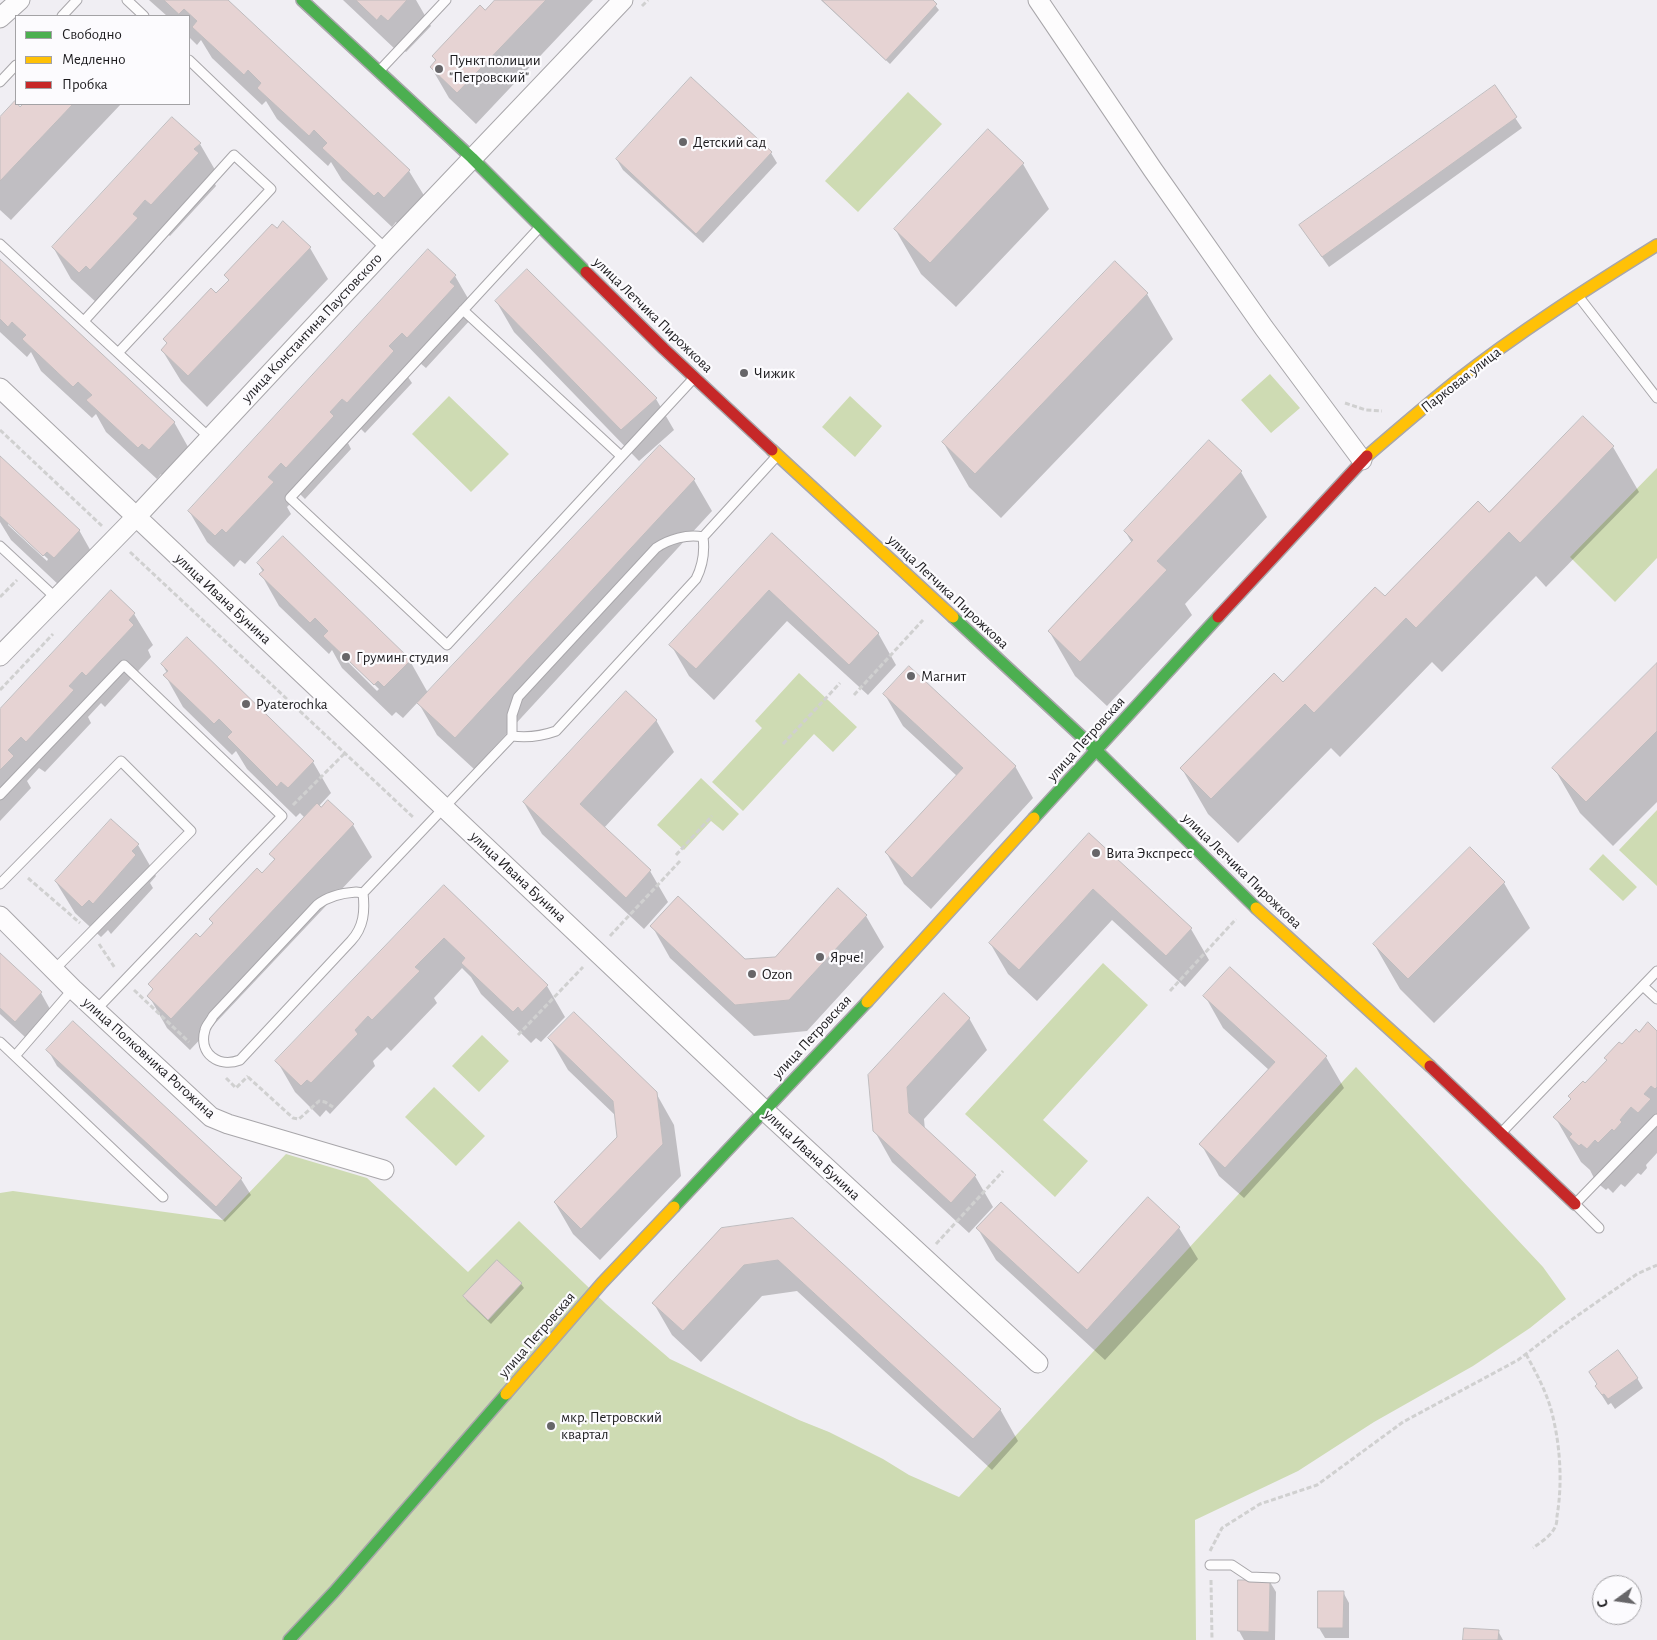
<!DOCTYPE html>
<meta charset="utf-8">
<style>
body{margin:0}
#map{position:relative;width:1657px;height:1640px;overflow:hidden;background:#f0eef3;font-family:"Alegreya Sans",sans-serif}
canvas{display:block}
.legend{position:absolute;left:15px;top:15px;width:175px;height:90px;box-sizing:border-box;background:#fcfbfe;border:1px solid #a3a2a5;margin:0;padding:6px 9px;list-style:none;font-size:15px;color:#1d1c1f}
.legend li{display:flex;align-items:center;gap:10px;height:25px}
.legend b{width:25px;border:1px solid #a3a2a5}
.north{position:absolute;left:1592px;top:1575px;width:50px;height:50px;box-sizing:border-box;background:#fcfbfe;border:1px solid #a3a2a5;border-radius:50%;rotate:256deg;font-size:14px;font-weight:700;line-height:20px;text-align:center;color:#1d1c1f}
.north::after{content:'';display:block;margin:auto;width:18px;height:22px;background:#676669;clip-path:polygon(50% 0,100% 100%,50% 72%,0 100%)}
</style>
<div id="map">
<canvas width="1657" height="1640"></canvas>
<ul class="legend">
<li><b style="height:6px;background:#4caf50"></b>Свободно</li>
<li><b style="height:6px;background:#ffc107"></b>Медленно</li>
<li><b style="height:6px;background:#c62828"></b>Пробка</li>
</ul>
<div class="north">С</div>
</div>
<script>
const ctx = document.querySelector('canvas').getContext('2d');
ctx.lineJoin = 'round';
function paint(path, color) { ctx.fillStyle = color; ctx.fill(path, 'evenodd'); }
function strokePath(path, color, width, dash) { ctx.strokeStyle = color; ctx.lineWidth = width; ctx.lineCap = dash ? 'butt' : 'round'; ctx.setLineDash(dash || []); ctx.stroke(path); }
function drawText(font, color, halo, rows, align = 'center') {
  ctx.font = font + ' "Alegreya Sans",sans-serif'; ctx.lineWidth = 4.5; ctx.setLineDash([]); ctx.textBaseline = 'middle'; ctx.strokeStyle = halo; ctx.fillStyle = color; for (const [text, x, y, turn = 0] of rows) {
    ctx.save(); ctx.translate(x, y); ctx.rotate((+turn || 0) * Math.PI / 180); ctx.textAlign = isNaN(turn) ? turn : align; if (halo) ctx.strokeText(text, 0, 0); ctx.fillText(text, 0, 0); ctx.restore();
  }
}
const green = new Path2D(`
 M908,92L942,124L858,212L825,181Z
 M1270,374L1300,408L1271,433L1241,400Z
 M449,396L509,454L471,492L412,434Z
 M850,396L882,426L855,457L822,427Z
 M1657,468V558L1615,602L1570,557Z
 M799,673L857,727L833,752L814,734L743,811L712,782L762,728L755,721Z
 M701,778L739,814L723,831L711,821L684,850L657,825Z
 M1657,810V886L1619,850Z
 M1603,854L1637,887L1623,901L1589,869Z
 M1103,963L1148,1005L1043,1120L1088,1161L1055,1197L965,1114Z
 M482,1035L509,1061L479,1092L452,1066Z
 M1356,1067L1543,1267L1566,1299L1530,1328L1473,1366L1374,1422L1298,1471L1195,1520L1196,1640H0V1193L13,1191L223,1220L286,1154L367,1178L468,1272L519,1221L606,1304L670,1359L799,1420L829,1432L883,1459L909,1475L959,1497Z
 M434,1087L485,1136L456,1166L405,1117Z`);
const shadow = new Path2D(`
 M149,0H226L409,171L428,202L403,229L396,222L392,227L342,180L331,162L328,166L277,119L266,101L262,105L212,58L201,40L197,45L189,37V16H167Z
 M343,0H416L431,26L406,52L399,46L396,50Z
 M497,0H593L476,124L449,98L431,67L436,62L433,56L485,12Z
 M821,0H931L939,10L890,64Z
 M1494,87L1522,128L1329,267L1307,236Z
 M24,104H121L11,220L0,210V119L20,108Z
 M988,131L1023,164L1049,209L956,307L921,274L895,229Z
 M200,144L218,175L213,180L216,186L170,236L164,231L152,244L155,251L109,301L104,296L98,304L71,279L53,247Z
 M771,153L777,163L703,243L623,170L617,160Z
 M310,248L328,279L207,407L181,381L162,350L167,344L164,339L216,295L229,281L225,275Z
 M0,261L174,422L192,454L167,480L161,474L157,479L106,432L96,414L92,418L41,371L31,352L27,357L0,332Z
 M1115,263L1147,294L1173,339L1001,518L969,487L943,442Z
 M455,276L473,307L469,312L472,318L426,368L420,363L408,377L412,383L365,433L361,429L348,443L351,449L305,499L300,494L287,507L291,514L245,564L240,560L234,567L207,542L189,511Z
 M496,301L656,399L674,430L639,461L514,332Z
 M1583,417L1613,447L1639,492L1546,587L1536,576L1442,672L1432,662L1340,757L1331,748L1238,843L1208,814L1182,769L1385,598L1489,514Z
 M0,457L79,530L97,562L61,587L11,540L0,522ZM8,522L48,559L47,561L8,525Z
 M1241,472L1267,517L1185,604L1192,615L1107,706L1075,676L1049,631L1132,543L1125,531Z
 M694,480L712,511L474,769L437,735L418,702L403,718L396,712L392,716L342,668L332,650L329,654L279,606L261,574L263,572L258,563L410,661L428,693ZM341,652L379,689L377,691L341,655Z
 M772,535L878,633L896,665L868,695L787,621L714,700L689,676L671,645Z
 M111,592L134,614L153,645L148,650L151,657L105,707L101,703L88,717L91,723L45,772L39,768L27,781L31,788L0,821V710Z
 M187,639L313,762L331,793L319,806L321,809L328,801L353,825L372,857L190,1050L167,1028L149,996L154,991L150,985L214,925L210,919L262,875L275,861L271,854L305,818L300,813L296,817L247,769L236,751L232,755L183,707L165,675L167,673L162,664Z
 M1657,664V802L1613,846L1580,813L1554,768Z
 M885,695L1015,766L1033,798L931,909L904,884L886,852L957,776L903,726Z
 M656,720L674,752L604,828L650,871L668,902L644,929L542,834L524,803Z
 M1089,835L1191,929L1209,960L1185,987L1112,920L1037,1001L1008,974L990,943Z
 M138,845L156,876L150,883L153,888L111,934L108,930L101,937L75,913L56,882Z
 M1504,883L1530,928L1434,1023L1400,989L1374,944Z
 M444,887L547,986L565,1017L541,1042L536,1038L531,1043L481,994L471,977L462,968L434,998L437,1003L391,1051L387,1047L373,1061L375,1066L330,1114L326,1110L320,1117L295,1092L277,1061Z
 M866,916L884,947L807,1031L754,1036L670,958L652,926L745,960L775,958Z
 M0,955L41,993L50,1009L25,1037L0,1014Z
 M1205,996L1326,1057L1344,1088L1244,1198L1219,1176L1201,1144L1269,1070L1223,1028Z
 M969,1018L987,1050L924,1119L925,1130L975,1176L993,1207L969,1233L892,1162L874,1130L870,1075Z
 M73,1023L241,1179L251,1195L225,1222L57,1066L48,1050Z
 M1639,1033H1657V1153L1646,1165L1647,1168L1641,1175L1638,1173L1625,1187L1621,1184L1613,1193L1608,1188L1606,1190L1596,1182L1590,1170L1581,1162L1555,1117L1571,1100L1569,1096L1586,1085L1622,1046Z
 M550,1039L656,1093L674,1125L681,1176L600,1260L573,1234L555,1203L618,1137L616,1116L568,1070Z
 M1148,1199L1179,1228L1198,1259L1105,1360L996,1260L978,1229L1078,1274Z
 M793,1219L1000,1409L1018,1441L992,1470L797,1291L762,1296L701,1362L672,1335L654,1304Z
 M521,1284L524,1288L491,1324L467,1301L464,1296Z
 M1637,1378L1643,1388L1615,1409L1611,1403L1608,1405L1596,1386Z
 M1270,1582L1276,1592L1275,1640H1244L1239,1631Z
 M1343,1592L1349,1603V1638H1325L1319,1628Z
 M1498,1631L1503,1640H1465Z`);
const building = new Path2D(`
 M164,0H228L410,170L384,198L378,192L374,196L322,148L327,143L314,130L309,136L257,88L261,83L248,70L244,75L192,27L197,21L184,9L179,14Z
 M356,0H407L388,21L381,15L377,20Z
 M495,0H546L457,93L430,67L436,60L432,56L480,5L485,10Z
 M822,0H933L937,4L886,60Z
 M691,77L772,152L696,234L616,159Z
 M1495,85L1517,117L1322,257L1299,225Z
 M15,101L20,107L23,104H73L0,181V117Z
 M172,117L201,143L194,149L199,153L151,205L145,200L133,214L138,218L90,270L86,266L79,273L52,247Z
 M988,129L1024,163L930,263L894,229Z
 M283,221L311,247L188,376L161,350L167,343L163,339L211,288L216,293L229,280L224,275L272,224L277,228Z
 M428,249L456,275L450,282L455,286L407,338L402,333L389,346L394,351L347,403L342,399L330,412L334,416L286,468L281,463L268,477L274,482L226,533L222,529L215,536L188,511Z
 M0,259L175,422L149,450L142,444L138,448L86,400L92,395L78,382L73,387L22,339L26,335L12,322L8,327L0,319Z
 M1115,261L1148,293L975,474L942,442Z
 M527,269L657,398L621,430L495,301Z
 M1583,416L1614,446L1520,543L1509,532L1416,628L1406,618L1314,713L1305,704L1211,799L1180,768L1274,673L1283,682L1375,587L1385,596L1478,501L1489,512Z
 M1209,440L1242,471L1157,561L1167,570L1080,662L1048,631L1133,540L1124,531Z
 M660,445L695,479L455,738L417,703Z
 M0,456L80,530L54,558L47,552L43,556L0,516Z
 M772,533L879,633L849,665L769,590L696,669L669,645Z
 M283,536L411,660L384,687L378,681L374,685L323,636L328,631L315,618L310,623L259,574L264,570L257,563Z
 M111,590L135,613L129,620L134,625L86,676L82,672L69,686L74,690L26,742L21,737L8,750L14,756L0,770V709Z
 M187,637L314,761L288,788L281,782L277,787L227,737L232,732L219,719L214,724L163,675L168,671L161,664Z
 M1657,663V731L1586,802L1552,768Z
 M909,666L1016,766L912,878L885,852L963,768L883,694Z
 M626,691L657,720L580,804L651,870L626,898L523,802Z
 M328,800L354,824L171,1019L147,996L153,989L148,984L196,933L200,937L213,923L209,919L257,868L262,873L275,859L269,854L317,803L321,807Z
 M111,819L139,844L132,851L136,855L93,904L89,900L82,907L55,881Z
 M1089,833L1192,928L1166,956L1093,889L1019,970L989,943Z
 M1470,847L1505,882L1408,979L1373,944Z
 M444,885L548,985L522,1012L518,1007L513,1012L461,963L465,958L444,938L415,967L420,971L372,1020L368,1016L355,1030L358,1034L311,1083L307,1080L301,1086L275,1061Z
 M838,888L867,915L789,1000L735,1005L650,926L678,896L745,959L775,957Z
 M0,953L42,992L15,1022L0,1008Z
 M1230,967L1327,1056L1225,1168L1199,1144L1275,1062L1203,996Z
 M944,993L970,1018L907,1087L909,1113L976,1175L951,1203L873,1131L868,1075Z
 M574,1012L657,1092L663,1144L581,1229L554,1202L617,1137L613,1101L548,1038Z
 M73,1021L242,1178L216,1207L46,1050Z
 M1648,1022L1657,1031V1087L1655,1089L1651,1086L1644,1094L1651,1099L1638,1113L1631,1107L1620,1120L1622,1122L1614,1131L1612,1129L1598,1143L1595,1140L1587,1149L1581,1144L1579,1146L1569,1137L1572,1134L1553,1117L1571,1099L1568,1096L1583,1081L1585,1083L1607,1060L1604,1058L1619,1042L1622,1044L1636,1029L1639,1032Z
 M1148,1197L1180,1227L1087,1330L976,1228L1001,1202L1078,1273Z
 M793,1218L1001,1409L973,1439L778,1260L744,1265L683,1331L652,1303L721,1228Z
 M497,1260L522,1283L488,1320L463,1296Z
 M1618,1350L1638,1378L1608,1399L1604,1394L1602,1395L1595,1386L1597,1384L1589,1372Z
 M1238,1580H1270L1269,1632L1238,1631Z
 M1318,1591H1344L1343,1628H1318Z
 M1464,1628L1499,1630L1498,1640H1463Z`);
const path = new Path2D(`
 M642,6L648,0
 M1345,403L1366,410L1382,411
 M0,430L102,526
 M130,552L414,818
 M0,597L17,580
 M0,690L53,634
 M854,695L923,620
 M783,744L840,683
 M293,805L345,753
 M676,855L712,816
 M28,878L80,923
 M610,936L681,860
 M99,944L115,968
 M134,990L189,1042
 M1170,991L1236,919
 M518,1035L583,967
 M248,1077L293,1118L299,1119L319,1101L325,1102L333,1107
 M226,1078L236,1088L248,1076
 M936,1244L1003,1171
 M1526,1354C1535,1371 1544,1387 1550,1406C1560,1440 1563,1481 1557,1516C1557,1519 1557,1524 1555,1527C1551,1536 1541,1542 1533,1548
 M1210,1551L1222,1528L1260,1504L1317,1485L1403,1422L1518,1360L1564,1325L1637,1274L1657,1265
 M1211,1580L1212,1640`);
const lane = new Path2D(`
 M127,0L144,16
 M62,16L77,0
 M189,60L386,249
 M381,69L446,0
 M0,82L16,65
 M539,228L290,498L447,645L693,379
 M0,244L210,438
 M1579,297L1657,398
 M463,310L621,456
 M84,321L234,155L271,189L118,353
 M0,546L56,598
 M512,736C527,738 542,736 556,731L696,579C703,565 705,552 703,537L776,457
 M0,795L124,665L282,816L96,1010
 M0,884L121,761L191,831L54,970
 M356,892L363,893C365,911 364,927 351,941L240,1060C219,1068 198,1054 205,1030C206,1025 211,1021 213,1016L317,905C328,896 342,893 356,892Z
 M363,893L512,736V715L518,697L656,548C669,539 687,534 703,537
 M1643,986L1657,999
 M0,1042L163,1197
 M15,1056L73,989
 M1503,1131L1657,971
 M1599,1228L1575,1204L1657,1119
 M1210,1565H1232L1250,1577L1275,1578`);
const street = new Path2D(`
 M1038,0L1153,170L1264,328L1362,460
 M0,18L20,0
 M0,388L764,1110L1038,1363
 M0,656L137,516L386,249L623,0
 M0,916L73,989L211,1117L228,1124L384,1170`);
const fast = new Path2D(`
 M302,0L472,158L586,272
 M953,617L1096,750L1256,908
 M1034,818L1218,617
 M674,1207L867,1002
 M289,1640L334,1592L506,1394`);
const slow = new Path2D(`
 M772,450L953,617
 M1367,456C1396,431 1425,406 1455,382C1519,332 1588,288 1657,245
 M1256,908L1430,1066
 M867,1002L1034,818
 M506,1394L602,1283L674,1207`);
const jam = new Path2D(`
 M586,272L664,349L772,450
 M1218,617L1367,456
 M1430,1066L1575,1204`);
const markers = [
 [439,69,5,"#676669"],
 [683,142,5,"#676669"],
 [744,373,5,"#676669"],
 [346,657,5,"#676669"],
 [911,676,5,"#676669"],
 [246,704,5,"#676669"],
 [1096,853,5,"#676669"],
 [820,957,5,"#676669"],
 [752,974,5,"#676669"],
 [551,1426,5,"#676669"]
];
const poiNames = [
 ["Пункт полиции",449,60],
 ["\"Петровский\"",449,77],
 ["Детский сад",693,142],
 ["Чижик",754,373],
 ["Груминг студия",356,657],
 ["Магнит",921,676],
 ["Pyaterochka",256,704],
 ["Вита Экспресс",1106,853],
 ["Ярче!",830,957],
 ["Ozon",762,974],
 ["мкр. Петровский",561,1417],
 ["квартал",561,1434]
];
const streetNames = [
 ["улица Летчика Пирожкова",653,315,44],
 ["улица Константина Паустовского",312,328,-47],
 ["Парковая улица",1461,380,-38],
 ["улица Летчика Пирожкова",948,592,43],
 ["улица Ивана Бунина",223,599,43],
 ["улица Петровская",1086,739,-48],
 ["улица Летчика Пирожкова",1242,871,44],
 ["улица Ивана Бунина",518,877,43],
 ["улица Петровская",812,1037,-47],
 ["улица Полковника Рогожина",149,1058,42],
 ["улица Ивана Бунина",812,1155,43],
 ["улица Петровская",537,1335,-49]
];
paint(green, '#cedbb3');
paint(shadow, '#0003');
paint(building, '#e6d3d3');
strokePath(building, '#bfbcbe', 1);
strokePath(lane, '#a8a6aa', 11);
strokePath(street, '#a8a6aa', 21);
strokePath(fast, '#a8a6aa', 14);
strokePath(slow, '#a8a6aa', 14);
strokePath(jam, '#a8a6aa', 14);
strokePath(path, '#d0d0d0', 3, [5, 2.5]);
strokePath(lane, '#fdfcfd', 9);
strokePath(street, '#fdfcfd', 19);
strokePath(fast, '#4caf50', 11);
strokePath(slow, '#ffc107', 11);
strokePath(jam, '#c62828', 11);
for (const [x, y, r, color] of markers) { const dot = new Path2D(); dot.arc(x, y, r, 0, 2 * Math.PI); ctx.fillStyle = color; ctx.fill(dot); strokePath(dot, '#fcfbfe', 2); }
drawText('15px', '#1d1c1f', '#fcfbfe', poiNames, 'left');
drawText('15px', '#1d1c1f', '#fcfbfe', streetNames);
</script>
